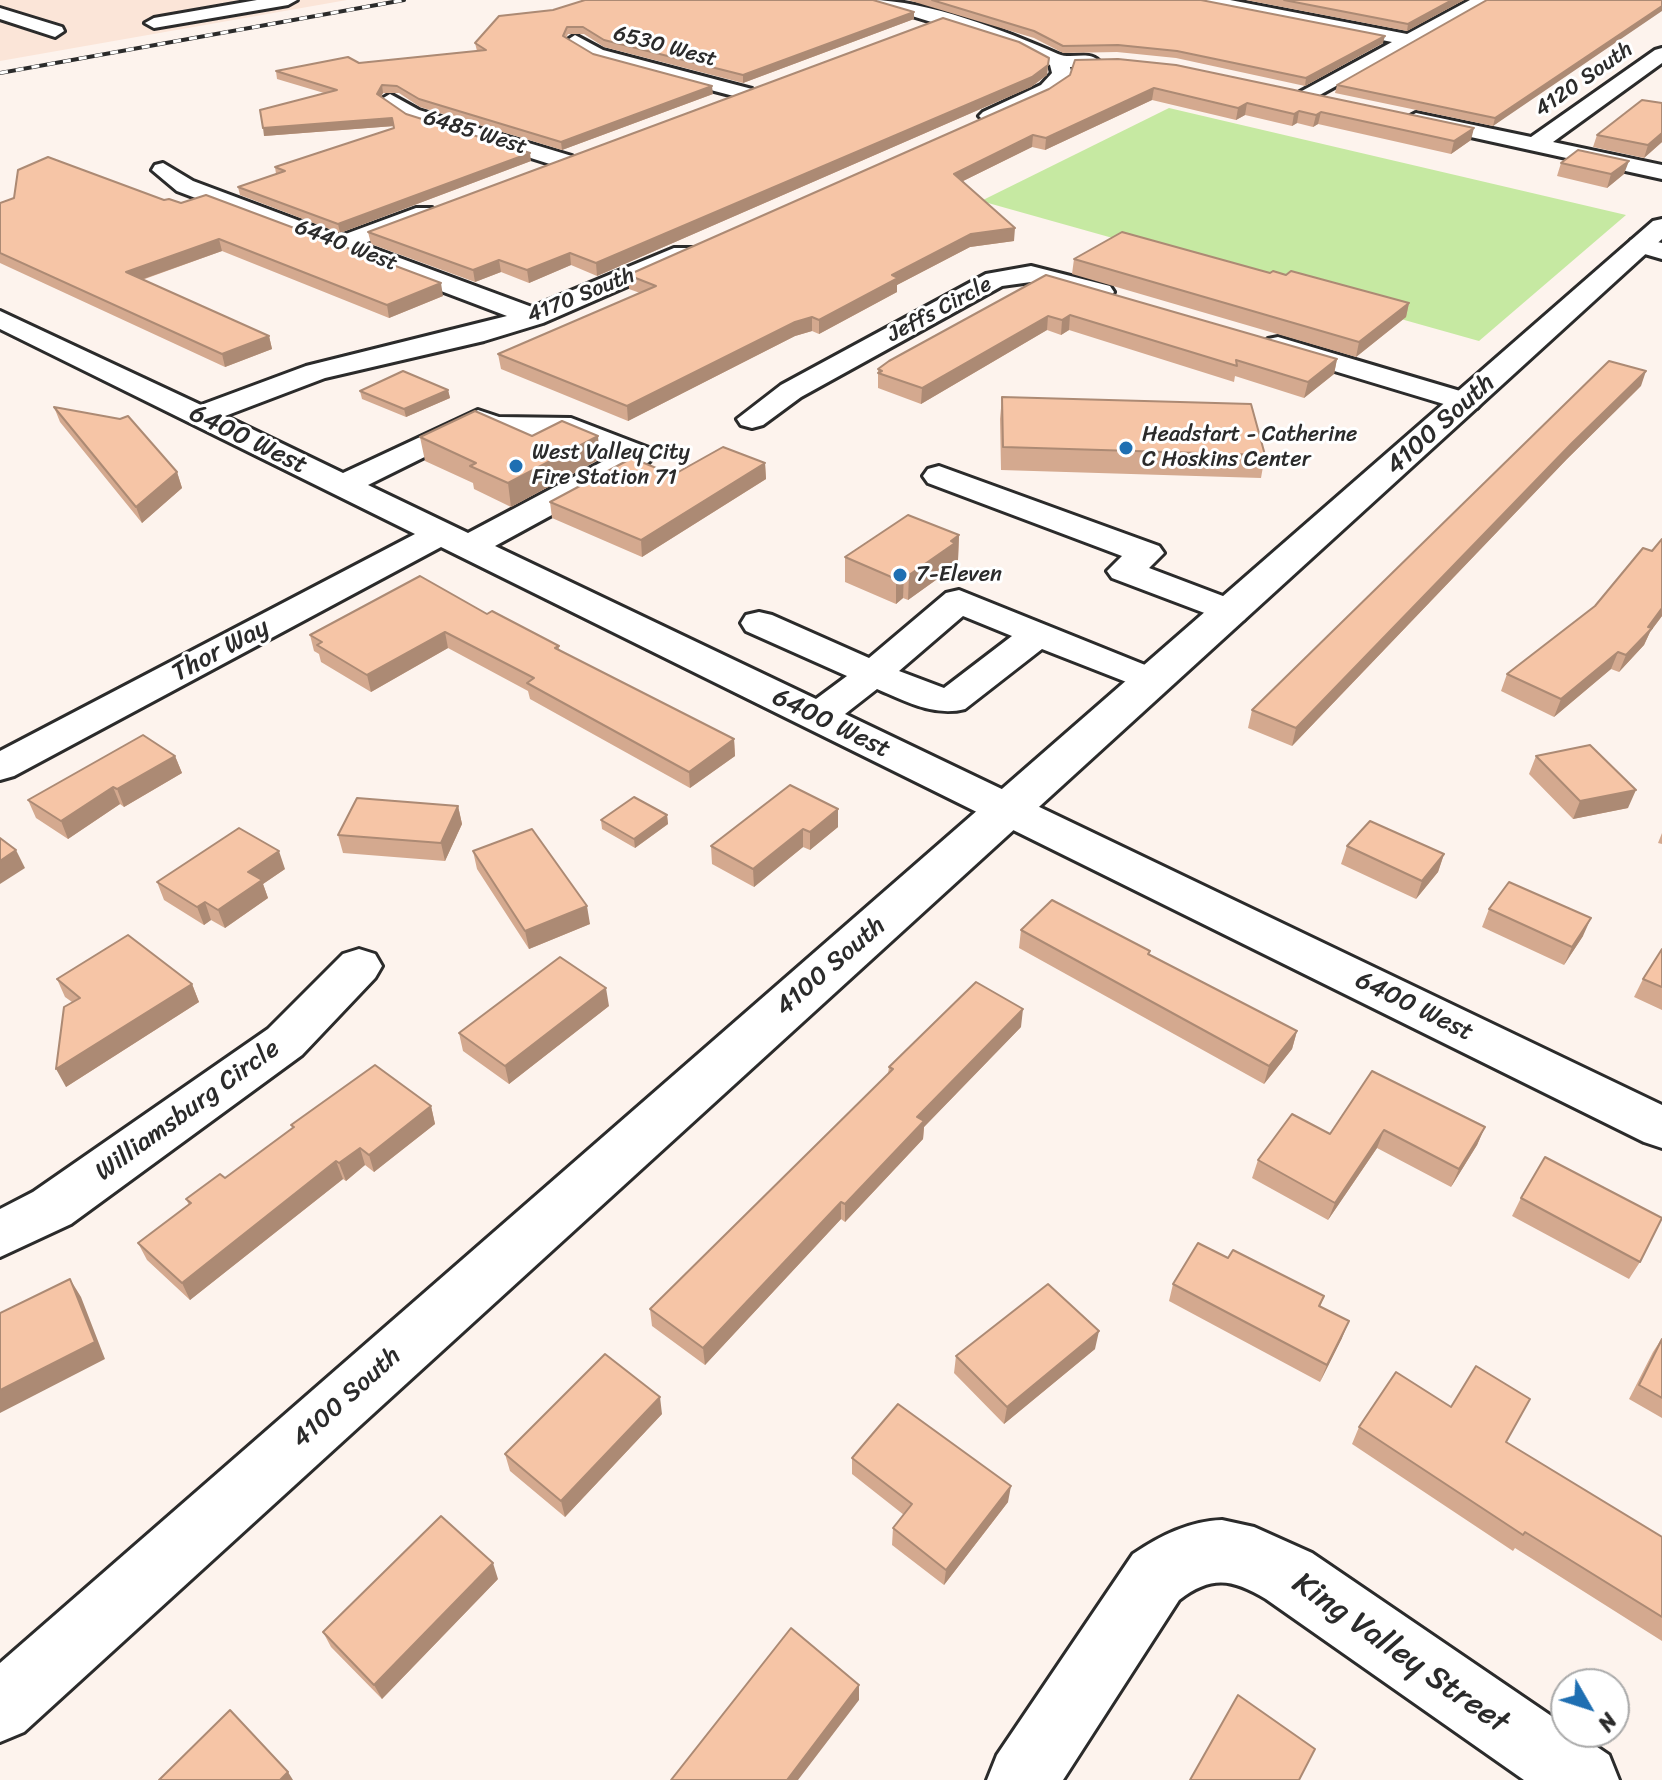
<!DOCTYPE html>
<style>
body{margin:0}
#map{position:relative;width:1662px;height:1780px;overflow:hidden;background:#fdf3ed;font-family:Sriracha,sans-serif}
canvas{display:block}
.north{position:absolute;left:1550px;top:1668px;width:80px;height:80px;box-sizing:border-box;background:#fff;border:2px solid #aaa;border-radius:50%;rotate:129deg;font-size:22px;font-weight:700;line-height:32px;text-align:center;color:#2b2b2b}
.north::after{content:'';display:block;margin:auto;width:28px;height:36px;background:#1f6fb2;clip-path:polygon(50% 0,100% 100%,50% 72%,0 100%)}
</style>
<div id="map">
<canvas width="1662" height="1780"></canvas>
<div class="north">N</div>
</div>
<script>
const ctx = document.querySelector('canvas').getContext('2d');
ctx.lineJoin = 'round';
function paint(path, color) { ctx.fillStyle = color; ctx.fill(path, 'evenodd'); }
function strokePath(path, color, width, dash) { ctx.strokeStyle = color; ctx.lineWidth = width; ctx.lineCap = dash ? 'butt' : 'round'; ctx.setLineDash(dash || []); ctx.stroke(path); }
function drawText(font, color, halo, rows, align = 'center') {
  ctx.font = font + ' Sriracha,sans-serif'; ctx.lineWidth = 6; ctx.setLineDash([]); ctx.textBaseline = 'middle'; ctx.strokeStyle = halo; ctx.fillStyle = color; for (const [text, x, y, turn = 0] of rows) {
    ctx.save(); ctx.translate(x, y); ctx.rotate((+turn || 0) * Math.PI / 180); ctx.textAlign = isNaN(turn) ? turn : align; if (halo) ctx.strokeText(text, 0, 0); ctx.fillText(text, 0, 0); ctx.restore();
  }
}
const built = new Path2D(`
 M0,0H347L0,61Z`);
const green = new Path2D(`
 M1169,108L1626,215L1479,341L981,201Z`);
const minor = new Path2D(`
 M257,0H297L288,5L154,28L145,23L154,18Z
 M870,0C928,0 1005,31 1058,54C1072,60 1088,50 1099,61L1089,67H1070L1072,74L1055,93L997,120H983L979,116L983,112L1041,85L1052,73L1050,65L1019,49L873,4Z
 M1193,0H1230L1407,34L1470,0H1492L1307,102L1297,96L1300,92L1392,42L1202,5Z
 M0,8L62,27L64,31L55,37L0,19Z
 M575,35L603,50L752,89L755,93L745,99L589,58L566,41Z
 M1662,48V63L1553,142L1662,165V179L1416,125L1405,119L1416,113L1531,137L1655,50Z
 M390,94L419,110L572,156L575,161L572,166H556L405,118L380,100Z
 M163,163L193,181L340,236L416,208H432L436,213L432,218L362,244L532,307L674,248H692L696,253L692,258L543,323L484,341L325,378L225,416L343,473L478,410L499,417L571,418L649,448L654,455L649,462L495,546L816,699L847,676L746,631L741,623L746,615L759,612L772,615L869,658L946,593L959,590L1165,673L1171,681L1165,689L1152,692L1042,649L965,709C934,717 905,701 877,689L845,714L1662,1105V1148L1644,1142L441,547L14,776L0,780V751L415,534L0,329V311L201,405L306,366L507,316L177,191L152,170L155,165ZM479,430L495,435L566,436L613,456L468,533L368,485ZM963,616L1012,636L944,688L899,671Z
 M1640,238L1662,243V259L1631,250L1628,245L1631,240Z
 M1031,266L1110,286L1114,292L1110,298L1101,300L1031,282L1002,286L801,397L763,425L752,428L741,425L737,419L781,385L986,274Z
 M1278,337L1477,396L1482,402L1477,408L1467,411L1268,351L1264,345L1268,339Z
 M939,466L1159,546L1164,553L1149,568L1244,604L1249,612L1244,620L1231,623L1112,578L1107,571L1122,556L928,483L923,476L928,469Z
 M359,949L375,954L382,966L375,978L302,1055L71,1224L0,1257V1209L33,1192L268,1029L343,954Z
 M1222,1520L1254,1527L1312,1553L1566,1726V1732H1575L1609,1755L1619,1780H1524L1266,1599C1232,1579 1212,1575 1179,1600L1063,1780H987L997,1755L1133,1554C1160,1536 1189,1521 1222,1520Z`);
const major = new Path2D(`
 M1662,219V239L24,1732L0,1742V1663L1653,221Z`);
const rail = new Path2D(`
 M0,73L404,0`);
const wall = new Path2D(`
 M908,0H1201L1383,43L1305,86L1176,58L1117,52L1063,53L1034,38Z
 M1246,0H1464L1407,31Z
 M1662,0L1493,126L1335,93L1337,85Z
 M914,12V19L743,83L604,47L584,34H568L566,38L593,54L713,94L562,150L420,107L399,93H383L381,97L406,114L531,161L340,233L240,195L238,187L276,174L275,167L394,128V126L264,136L324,93L277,79L276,71L477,51L475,43L499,16Z
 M1049,58L1047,75L1031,87L597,276L571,265L529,283L501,272L475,282L371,244L368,232Z
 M1075,60L1471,140L1451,154L1318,124L1313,127L1297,123L1292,126L1245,115L1236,120L1152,100L1045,150L1032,147L963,181L1014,241L970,247L897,285V292L819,334L812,331L795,336L628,421L501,369L498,354L640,293L629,289L628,275L1049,89L1070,75Z
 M1597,135L1662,142L1644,158L1593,147Z
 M1561,163L1624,174L1607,188L1557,176Z
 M164,200L443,296L389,318L222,251L142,280L269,336L272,349L225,367L0,263V203Z
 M1074,259L1270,273L1409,303L1406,317L1356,357L1072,274Z
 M1046,275L1337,359L1334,374L1304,398L1235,376L1234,382L1069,330L1061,335L1047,330L921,404L878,388V369Z
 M1641,386L1567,459L1292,746L1248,728L1252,710Z
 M448,390L450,398L406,417L362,399L360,391Z
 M1002,397L1265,455L1261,478L1001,470L1000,419Z
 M54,407L177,472L182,488L142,523L60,422Z
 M532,436L600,459L511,507L474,489L473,483L425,461L420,437Z
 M765,463L766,479L642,557L552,518L550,502L673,475Z
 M959,535L958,560L954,562V567L908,600L903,598L896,604L845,582V557Z
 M1662,539V616L1650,632L1644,645L1619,672L1611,669L1554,717L1501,691L1507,674L1595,606L1652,551Z
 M487,614L559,646V650L734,739L735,756L690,788L530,699L528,691L448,648L371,692L321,662L319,654L314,651L310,635Z
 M175,756L182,773L124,807L120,804L68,839L36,818L28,800Z
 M1536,756L1628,808L1573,819L1529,774Z
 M458,806L462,824L445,861L343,853L338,835Z
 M838,809V827L810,850L803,847L754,887L712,864L711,846Z
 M667,815L668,824L635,848L602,829L601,820Z
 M1662,833V844L1658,843Z
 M1347,846L1444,854L1438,872L1416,899L1341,864Z
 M473,851L590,924L529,949L477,869Z
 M285,869L263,884L268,898L225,928L211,920L204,925L164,900L157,882Z
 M1489,909L1583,936L1564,965L1482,927Z
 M1021,930L1150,951L1149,954L1297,1031L1292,1049L1264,1084L1019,948Z
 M1662,949V1010L1634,997L1643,979Z
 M57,979L192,984L199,1002L66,1087L72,1002L65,997Z
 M609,1006L509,1084L463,1051L459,1033Z
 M1021,1027L924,1127L923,1139L845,1222L841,1219L705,1365L652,1326L650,1309L888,1074L889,1067Z
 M1372,1071L1485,1127L1477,1145L1451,1187L1377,1148L1328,1220L1252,1178L1258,1160L1330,1134Z
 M431,1106L435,1124L374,1172L365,1165L346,1181L343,1179L190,1300L147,1260L138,1243L189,1205L186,1199L225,1178L292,1128L291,1125Z
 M1521,1198L1640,1262L1629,1279L1512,1216Z
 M1228,1258L1324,1296L1320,1307L1342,1338L1320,1382L1169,1301L1173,1284Z
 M1662,1338V1418L1629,1399L1653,1352Z
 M1095,1349L1004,1424L954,1373L956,1356Z
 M1451,1407L1506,1442L1662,1537V1641L1515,1548L1513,1551L1352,1444L1359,1427Z
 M662,1414L565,1517L510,1471L505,1454Z
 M852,1458L1008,1502L944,1585L892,1545L893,1528L904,1515L852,1474Z
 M498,1579L382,1699L331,1647L323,1632Z`);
const shadedWall = new Path2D(`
 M1452,0H1464L1407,31L1408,24Z
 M1662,6V11L1493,126L1495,118Z
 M914,12V19L743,83V75Z
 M1385,36L1383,43L1305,86L1306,78Z
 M1048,65L1047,75L1031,87L597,276L596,263Z
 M382,85L383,93L378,102L377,94Z
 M712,86L713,94L562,150L561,142Z
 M1154,88L1152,100L1045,150L1046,138Z
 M1247,103L1245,115L1236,120L1238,108Z
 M1299,111L1297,123L1292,126L1294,114Z
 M1321,112L1318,124L1313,127L1316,115Z
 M392,118L394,126L264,136L263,128Z
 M1474,128L1471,140L1451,154L1454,141Z
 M1662,133V142L1644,158L1648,145Z
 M1033,135L1032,147L953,186L954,174Z
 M530,153L531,161L340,233L338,224Z
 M1629,161L1624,174L1607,188L1611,174Z
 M1015,228L1014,241L970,247L897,285V292L819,334V320L892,275L971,234Z
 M219,239L222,251L129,284L126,272Z
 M570,253L571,265L529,283L527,270Z
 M499,260L501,272L475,282L473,270Z
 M441,283L443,296L389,318L387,305Z
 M1409,303L1406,317L1356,357L1359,342Z
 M1070,315L1069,330L1061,335L1062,320Z
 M1048,316L1047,330L921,404L922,388Z
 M812,317V331L795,336L628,421L627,406L795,322Z
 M269,336L272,349L225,367L222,354Z
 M1337,359L1334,374L1304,398L1308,382Z
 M1646,371L1641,386L1567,459L1292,746L1296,728L1572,443Z
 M448,390L450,398L406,417L404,409Z
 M598,436L600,459L511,507L508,483Z
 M765,463L766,479L642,557L641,540Z
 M177,472L182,488L142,523L136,507Z
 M959,535L958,560L954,562V567L908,600L909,575Z
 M904,574L903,598L896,604V579Z
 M1662,608V616L1650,632L1644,645L1619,672L1626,655Z
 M445,632L448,648L371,692L367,675Z
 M1618,652L1611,669L1554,717L1561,699Z
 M734,739L735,756L690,788L689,772Z
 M175,756L182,773L124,807L117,789Z
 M113,787L120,804L68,839L61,821Z
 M1636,790L1628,808L1573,819L1580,801Z
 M458,806L462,824L445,861L441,843Z
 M838,809V827L810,850V832Z
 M667,815L668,824L635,848L634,839Z
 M803,829V847L754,887L753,869Z
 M16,850L25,868L0,884V861Z
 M279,851L285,869L263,884L268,898L225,928L218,910L248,872Z
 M1444,854L1438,872L1416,899L1422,881Z
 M205,902L211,920L204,925L197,907Z
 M587,906L590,924L529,949L525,931Z
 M1591,918L1583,936L1564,965L1572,947Z
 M192,984L199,1002L66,1087L56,1069Z
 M606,988L609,1006L509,1084L505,1066Z
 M1023,1009L1021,1027L924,1127L923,1139L845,1222V1204L917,1117Z
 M1297,1031L1292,1049L1264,1084L1269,1066Z
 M431,1106L435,1124L374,1172L369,1155Z
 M1485,1127L1477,1145L1451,1187L1459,1169Z
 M1384,1130L1377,1148L1328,1220L1335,1203Z
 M360,1148L365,1165L346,1181L339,1163Z
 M336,1161L343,1179L190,1300L182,1283Z
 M841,1202V1219L705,1365L703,1348Z
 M70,1279L81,1297L105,1359L0,1413V1390Z
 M1349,1321L1342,1338L1320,1382L1327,1365Z
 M1099,1331L1095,1349L1004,1424L1007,1407Z
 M660,1397L662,1414L565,1517L561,1501Z
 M1011,1486L1008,1502L944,1585L946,1570Z
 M493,1563L498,1579L382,1699L374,1685Z
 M859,1685V1700L798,1780H787Z
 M288,1772L293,1780H280Z`);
const building = new Path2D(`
 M585,0H873L914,12L743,75L604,40L583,27H567L563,36L593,54L712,86L561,142L419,99L397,86L382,85L377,94L406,114L530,153L338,224L238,187L285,171L275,167L394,128L392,118L263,128L260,110L337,90L276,71L348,57L359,63L486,50L475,43L499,16L553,10Z
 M932,0H1201L1385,36L1306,78L1177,51L1118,45L1063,46L1034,31Z
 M1284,0H1452L1408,24Z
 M1487,0H1662V6L1495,118L1337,85Z
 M943,18L1019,42L1049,58L1048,65L1032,77L596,263L570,253L527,270L499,260L473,270L368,232Z
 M1118,59L1176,65L1474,128L1454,141L1321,112L1316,115L1299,111L1294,114L1247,103L1238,108L1154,88L1046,138L1033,135L954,174L1015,228L971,234L892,275L898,278L819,320L812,317L795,322L627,406L498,354L656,286L628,275L1049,89L1070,75L1075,60Z
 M1642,100L1662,103V133L1648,145L1597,135Z
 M1578,150L1629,161L1611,174L1561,163Z
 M48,157L164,200L169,199L181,203L206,195L441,283L387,305L219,239L126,272L269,336L222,354L0,253V203L14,198L18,170Z
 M1122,232L1270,273L1273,271L1286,275L1291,271L1409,303L1359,342L1074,259Z
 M1046,275L1337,359L1308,382L1236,360L1237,366L1070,315L1062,320L1048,316L922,388L878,373L882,371L878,369L889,361Z
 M1609,361L1646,371L1572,443L1296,728L1252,710Z
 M403,371L448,390L404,409L360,391Z
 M1002,397L1251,404L1265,455L1003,447Z
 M54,407L120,419L128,416L177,472L136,507Z
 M475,411L532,436L562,421L598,436L508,483L470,466L476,463L420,437Z
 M723,447L765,463L641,540L550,502L632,458L673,475Z
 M908,515L959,535L951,541L955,543L909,575L904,574L896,579L845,557Z
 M1662,539V608L1648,627L1652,628L1626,655L1618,652L1561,699L1507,674L1595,606L1643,548L1652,551Z
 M420,576L487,614L492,611L559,646L555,648L734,739L689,772L527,683L534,678L445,632L367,675L317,645L322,642L310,635Z
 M143,735L175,756L117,789L113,787L61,821L28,800Z
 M1590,745L1636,790L1580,801L1536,756Z
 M790,785L838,809L810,832L803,829L753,869L711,846Z
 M634,797L667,815L634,839L601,820Z
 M357,798L458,806L441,843L338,835Z
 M1370,821L1444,854L1422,881L1347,846Z
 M239,828L279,851L248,872L262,880L218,910L205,902L197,907L157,882Z
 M532,829L587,906L525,931L473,851Z
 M0,838L16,850L0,861Z
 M1509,882L1591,918L1572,947L1489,909Z
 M1052,900L1150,951L1148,954L1297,1031L1269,1066L1021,930Z
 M128,935L192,984L56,1069L64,1007L80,998L57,979Z
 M1662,949V987L1643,979Z
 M560,957L606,988L505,1066L459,1033Z
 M976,982L1023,1009L917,1117L924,1121L845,1204L841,1202L703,1348L650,1309L893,1069L889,1067Z
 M375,1065L431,1106L369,1155L360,1148L339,1163L336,1161L182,1283L138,1243L191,1203L186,1199L220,1174L225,1178L294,1127L291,1125Z
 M1372,1071L1485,1127L1459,1169L1384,1130L1335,1203L1258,1160L1292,1114L1330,1134Z
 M1545,1157L1662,1218L1640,1262L1521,1198Z
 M1198,1243L1228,1258L1233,1250L1324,1296L1319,1306L1349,1321L1327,1365L1173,1284Z
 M70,1279L95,1342L0,1390V1313Z
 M1048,1284L1099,1331L1007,1407L956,1356Z
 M1662,1339V1398L1639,1385Z
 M605,1354L660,1397L561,1501L505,1454Z
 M1476,1366L1530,1399L1506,1442L1662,1537V1617L1525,1532L1523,1535L1359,1427L1396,1372L1451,1407Z
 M898,1404L1011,1486L946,1570L893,1528L912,1504L852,1458Z
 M441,1516L493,1563L374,1685L323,1632Z
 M791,1628L859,1685L787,1780H671Z
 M1238,1695L1315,1749L1299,1780H1190Z
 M230,1710L288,1772L280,1780H159Z`);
const markers = [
 [1126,448,8,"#1f6fb2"],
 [516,466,8,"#1f6fb2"],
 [900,575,8,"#1f6fb2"]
];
const farStreetnames = [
 ["6530 West",665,47,15],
 ["4120 South",1584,80,-35],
 ["6485 West",475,133,17],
 ["6440 West",346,246,21],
 ["4170 South",581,296,-22],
 ["Jeffs Circle",940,310,-28]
];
const farPoinames = [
 ["Headstart - Catherine",1142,435],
 ["C Hoskins Center",1142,460],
 ["West Valley City",532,453],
 ["Fire Station 71",532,478],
 ["7-Eleven",916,575]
];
const streetNames = [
 ["4100 South",1441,425,-42],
 ["6400 West",248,440,26],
 ["Thor Way",221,651,-28],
 ["6400 West",831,724,26],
 ["4100 South",831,967,-41],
 ["6400 West",1414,1007,26],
 ["Williamsburg Circle",188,1111,-36],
 ["4100 South",347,1398,-42]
];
const nearStreetnames = [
 ["King Valley Street",1400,1654,35]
];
paint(built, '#fbe5d8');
paint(green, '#c6e9a2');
strokePath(minor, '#2b2b2b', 6);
strokePath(major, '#2b2b2b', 6);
paint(minor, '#fff');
paint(major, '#fff');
strokePath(rail, '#2b2b2b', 4);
strokePath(rail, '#fff', 3, [8]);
paint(wall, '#d4a98f');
paint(shadedWall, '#ac8a74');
paint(building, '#f6c5a6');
strokePath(building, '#ac8a74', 2);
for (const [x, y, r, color] of markers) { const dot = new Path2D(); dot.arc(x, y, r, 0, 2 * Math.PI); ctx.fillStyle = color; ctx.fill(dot); strokePath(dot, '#fff', 3); }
drawText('22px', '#2b2b2b', '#fff', farStreetnames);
drawText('22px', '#2b2b2b', '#fff', farPoinames, 'left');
drawText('26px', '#2b2b2b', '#fff', streetNames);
drawText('32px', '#2b2b2b', '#fff', nearStreetnames);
</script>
